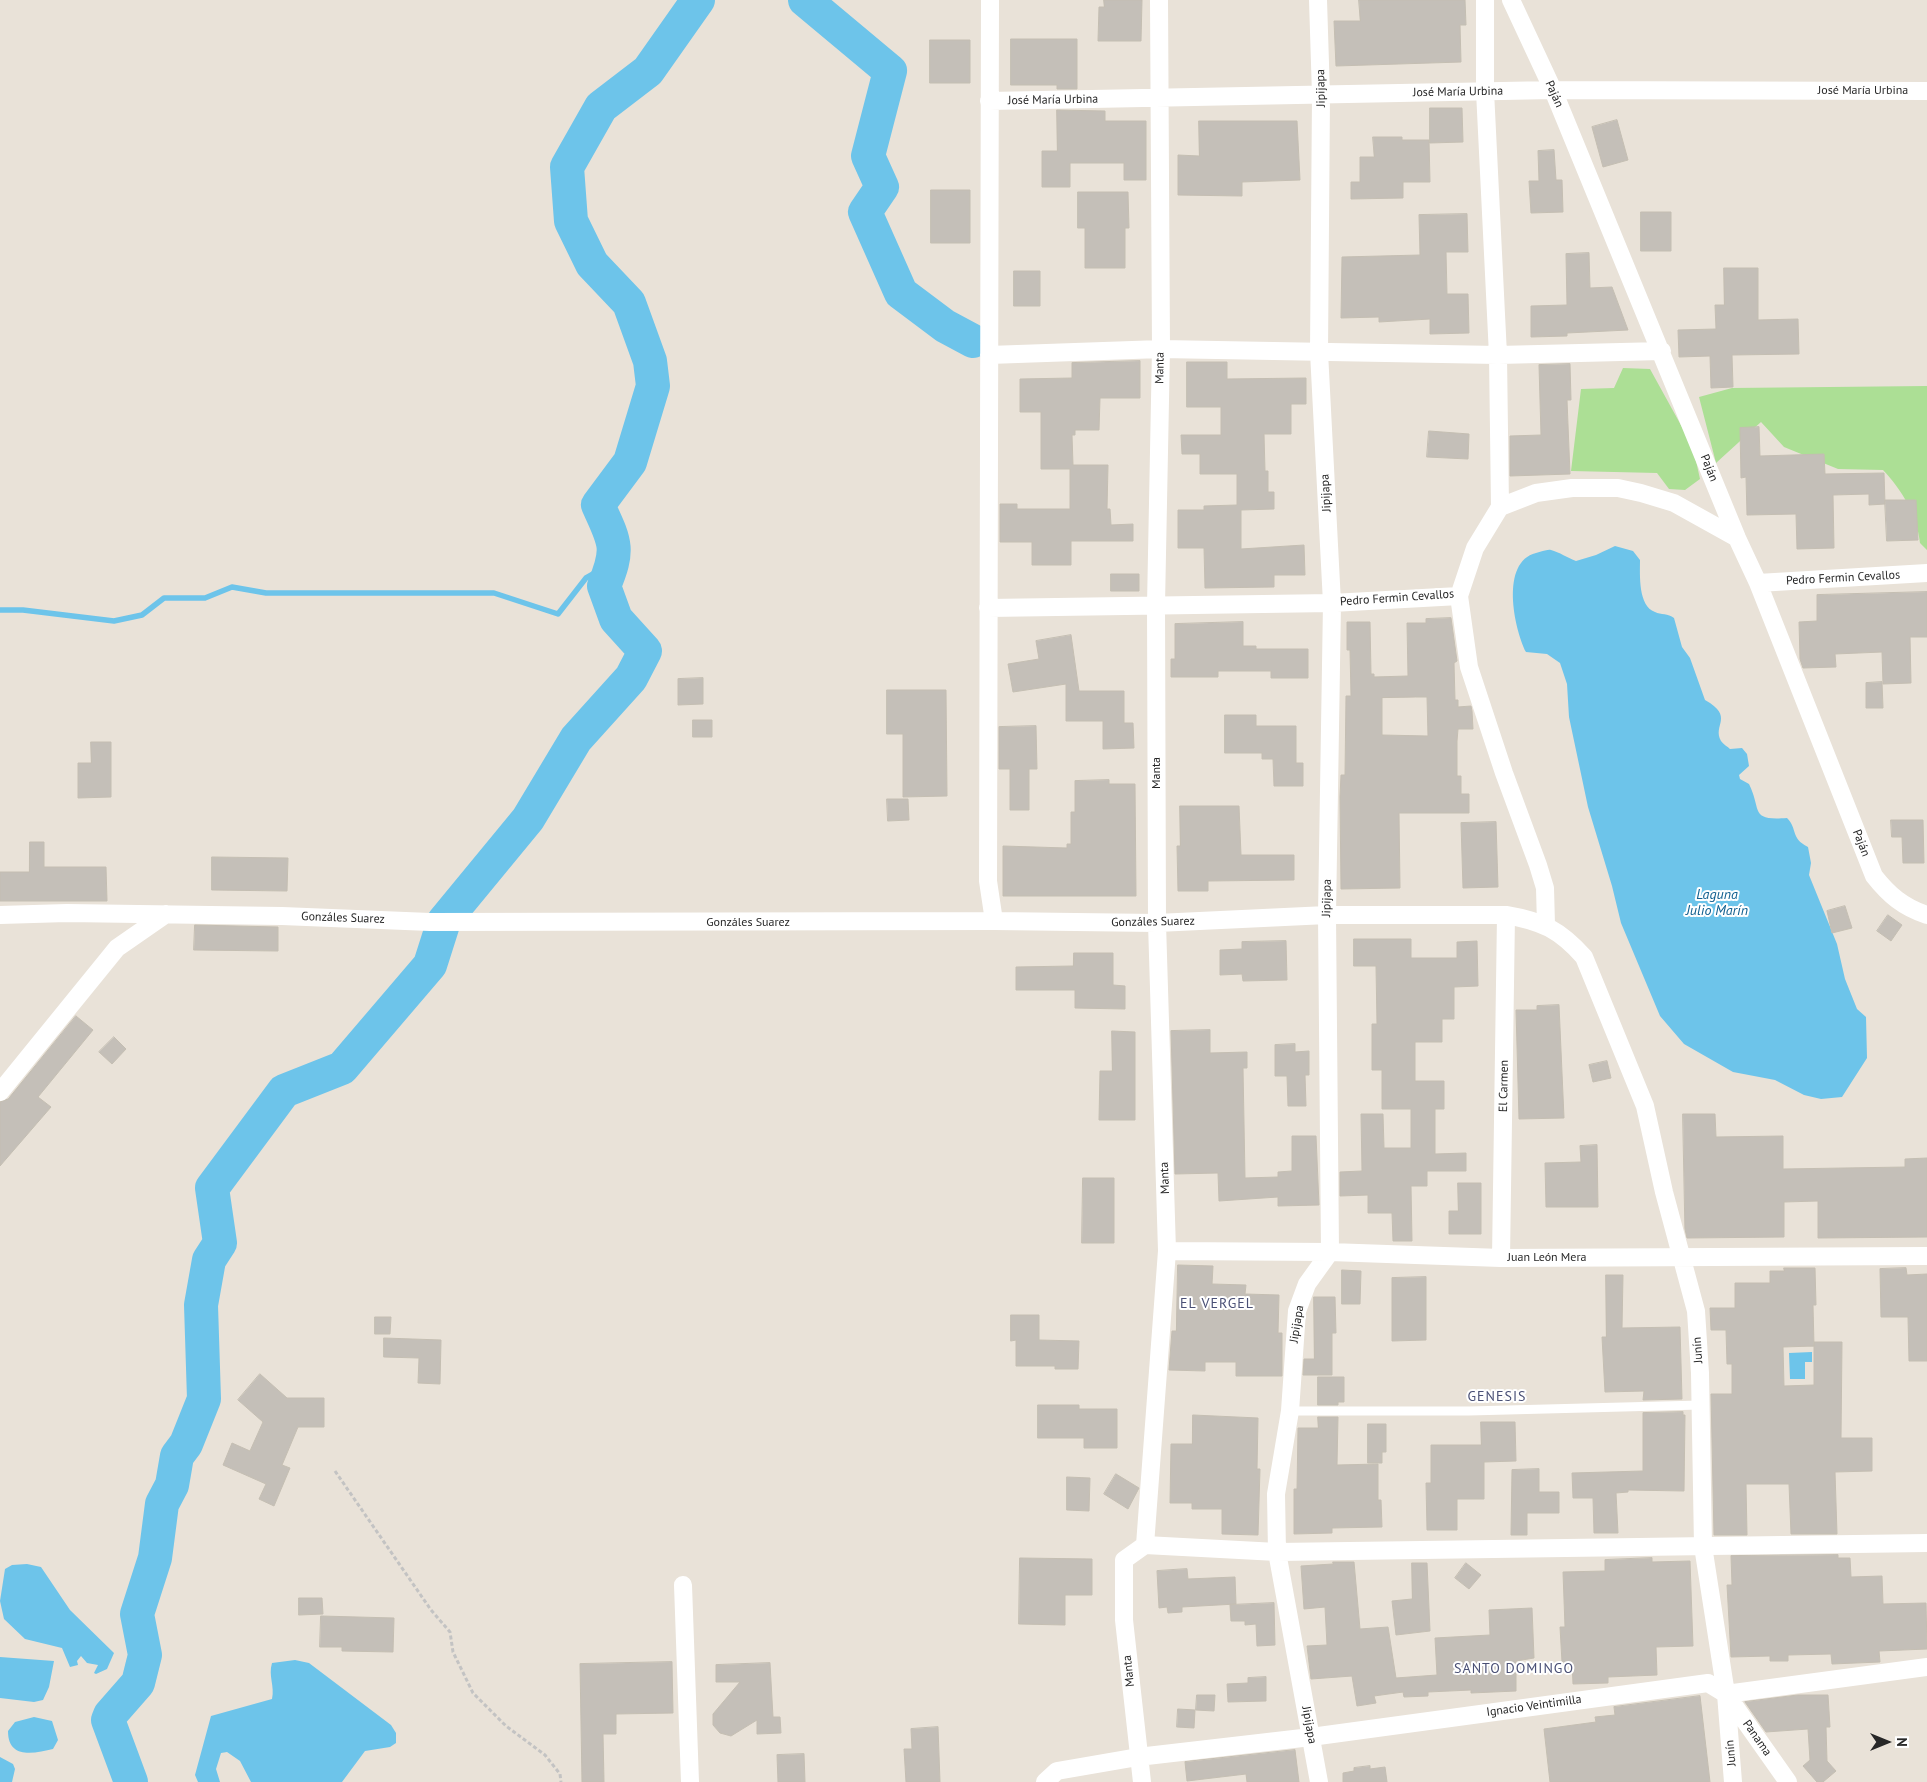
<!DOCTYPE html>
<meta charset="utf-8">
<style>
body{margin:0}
#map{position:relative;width:1927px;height:1782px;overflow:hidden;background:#e9e2d8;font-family:"PT Sans",sans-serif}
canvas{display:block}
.north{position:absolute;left:1862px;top:1717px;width:50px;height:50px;-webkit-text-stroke:4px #fff;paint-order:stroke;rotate:90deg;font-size:14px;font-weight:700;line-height:20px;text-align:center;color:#272727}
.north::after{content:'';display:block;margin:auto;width:18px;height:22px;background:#272727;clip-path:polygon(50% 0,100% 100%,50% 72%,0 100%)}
</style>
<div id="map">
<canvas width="1927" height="1782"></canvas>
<div class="north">N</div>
</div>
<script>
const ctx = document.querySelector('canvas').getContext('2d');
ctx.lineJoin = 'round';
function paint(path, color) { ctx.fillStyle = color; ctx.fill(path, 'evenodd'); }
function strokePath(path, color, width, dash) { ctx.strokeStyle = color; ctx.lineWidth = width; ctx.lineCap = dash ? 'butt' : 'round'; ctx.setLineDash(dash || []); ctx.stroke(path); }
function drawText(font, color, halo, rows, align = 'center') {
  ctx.font = font + ' "PT Sans",sans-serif'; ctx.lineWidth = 4; ctx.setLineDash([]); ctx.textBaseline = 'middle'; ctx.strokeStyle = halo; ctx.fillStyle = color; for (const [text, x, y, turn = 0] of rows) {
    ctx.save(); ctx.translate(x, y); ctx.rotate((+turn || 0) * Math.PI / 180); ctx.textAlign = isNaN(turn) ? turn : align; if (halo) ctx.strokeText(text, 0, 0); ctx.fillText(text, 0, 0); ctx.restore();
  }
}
const green = new Path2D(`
 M1623,368L1650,369L1693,447L1700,479L1685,490L1669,489L1657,473L1571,471L1581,389L1614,388Z
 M1927,386V550L1920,543C1917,515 1902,490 1883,470L1838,469L1784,447L1761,422L1716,463L1699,397L1732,388Z`);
const water = new Path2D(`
 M1615,546L1633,551L1640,560C1640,575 1638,606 1655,612C1661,615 1668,613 1674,618L1682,647L1690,658L1705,700C1735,717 1712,725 1721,741C1723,744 1728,747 1730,749L1742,748L1747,754L1749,766L1739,775L1740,779L1749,784C1762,810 1749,821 1787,818C1798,829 1790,838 1808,847L1811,863L1809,875L1837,944L1845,979L1857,1009L1866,1017L1867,1058L1842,1097L1821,1099L1804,1095L1775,1080L1733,1072L1684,1044L1660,1016L1621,923L1612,886L1588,807L1569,717L1567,684L1560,663L1547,654L1526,652C1514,628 1500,562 1536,553C1541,552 1547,549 1551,550C1559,552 1568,558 1576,561L1596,555Z
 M1812,1352V1362H1805V1379H1790L1789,1353Z
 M27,1564L41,1567L70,1610L114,1653L107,1669L96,1674L94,1673L98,1665L87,1663L81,1656L77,1661L78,1665L70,1667L62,1648L25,1639L4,1619L0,1601L5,1569L12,1565Z
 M0,1657L54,1661L49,1687L43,1700L34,1702L0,1698Z
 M295,1660L309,1663L391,1725L396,1733V1743L390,1747L365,1751L342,1782H251L240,1761L227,1752L221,1753L216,1769L220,1782H198L195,1775L211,1716L272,1699C275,1686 268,1676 272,1663Z
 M34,1717L52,1721L58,1740L53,1749C35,1753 8,1760 8,1731L15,1722Z
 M0,1757L13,1764L15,1769L12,1782H0Z`);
const stream = new Path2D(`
 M0,610H23L114,621L142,615L164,598H205L232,587L266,593H494L558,614L586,578L614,562`);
const river = new Path2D(`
 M805,0L890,71L868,156L882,187L865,212L901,293L945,326L973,341
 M131,1782L108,1720L110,1715L138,1683L145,1655L137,1614L155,1558L162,1504L172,1485L177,1456L186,1444L204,1399L201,1305L209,1260L220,1243L212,1188L284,1091L342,1068L430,965L444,921L528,819L576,739L631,678L645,651L616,619L604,586C620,548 615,542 598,505L630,462L653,386L650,361L629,303L592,264L571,221L567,167L601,107L648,71L698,0`);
const building = new Path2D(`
 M1104,0H1142L1141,41H1098L1099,7H1104Z
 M1359,0H1465L1466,25H1460L1461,62L1336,66L1334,21H1360Z
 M1011,39H1077V89H1057V85H1011Z
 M930,40H970V83H930Z
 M1430,108H1462L1463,142L1430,143Z
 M1057,110L1105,111V121H1146V180H1124V163H1070V187H1042V151H1057Z
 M1617,120L1628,160L1603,167L1592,127Z
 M1199,121H1297L1300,180L1242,182V196L1178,195V155L1199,156Z
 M1373,137H1402V140H1429L1430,182H1403V198L1351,199V182H1360V157H1374Z
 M1554,150L1556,180H1562L1563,212L1531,213L1529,181H1539L1538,151Z
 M931,190H970V243H931Z
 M1078,192H1128L1129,228H1125V268H1085V228H1078Z
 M1641,212H1671V251H1641Z
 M1467,214L1468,252H1446L1447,294H1468L1469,333L1430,334V319L1379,322V317L1341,318L1342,257L1420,255L1419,215Z
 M1589,253L1590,288L1612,287L1628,330L1567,333V336L1531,337V306L1567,305L1566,254Z
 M1724,268H1758V320L1798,319L1799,354L1732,355L1733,387L1711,388L1710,356L1679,357L1678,330L1716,329L1715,305H1724Z
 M1014,271H1040V306H1014Z
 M1140,361V398H1100L1099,430H1075V435H1072L1073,465H1108L1107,509H1110L1111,525L1133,524V541H1071V565H1032V542H1000V504H1017V509H1070V469H1041V412H1020V379L1072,378V363Z
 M1187,362H1227V379L1306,378V404H1291V434H1264L1265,471H1268V492H1274V509L1241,510V549L1304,545L1305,575H1274V587L1205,588L1204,548H1178V510H1204V506L1237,505V474H1200V454H1182L1181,435H1221V407H1187Z
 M1570,364L1571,400H1567L1570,474L1510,476V436L1541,435L1539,365Z
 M1759,427L1760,456L1824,454L1825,474L1884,473L1885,504L1869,505V494L1833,495L1834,548L1797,549L1796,514L1747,515L1746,477L1741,478L1740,428Z
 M1429,431L1469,434L1468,459L1427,457Z
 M1885,500H1916L1918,540L1887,541Z
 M1111,574H1139V591H1111Z
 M1927,592V637H1910L1911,683L1883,684L1882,652L1835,654L1836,667L1803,668L1800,659L1799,622L1817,621V595Z
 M1451,618L1457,661L1454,663L1455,700H1458V707L1471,706L1472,711L1473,729H1458L1457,741V776H1461V794H1469V813H1399L1400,888L1341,889L1340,797L1341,775H1345L1346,696H1351L1350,650H1347V622H1370L1371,674H1374V677L1408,676L1407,623H1426V619ZM1416,697H1427L1428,736L1382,735V698Z
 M1243,622V646H1256V649H1308V678H1271V671H1218V677H1171V659H1175V624Z
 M1071,635L1079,691H1124V723H1133L1134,748L1103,749V721H1066V684L1013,692L1008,664L1039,659L1036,641Z
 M703,678V704L678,705V679Z
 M1882,682L1883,708H1866V683Z
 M887,690H946L947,796L903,797V734H887Z
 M1225,715H1256V726H1296V763H1303V786H1274L1273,759H1262V753H1225Z
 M693,720H712V737H693Z
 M1036,726L1037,769H1029V810H1010V769H999V727Z
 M91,742H111V797L78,798V763H91Z
 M1109,780V784H1135L1136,896H1003V846L1067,848V844H1071V812H1075V781Z
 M887,799H908L909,820L888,821Z
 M1180,806H1239L1241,855H1294V880L1208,881V891H1178L1177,846H1180Z
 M1891,820H1923L1924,863H1903L1902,837H1892Z
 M1496,822L1498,887L1463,888L1461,823Z
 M30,842H44V867H106L107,901H0V872H29Z
 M212,857L288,858L287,891L212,890Z
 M1845,906L1852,928L1832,933L1827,911Z
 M1888,915L1902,925L1891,941L1877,931Z
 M195,925L278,927V951L194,950Z
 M1354,939H1411V958H1457V942L1477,941L1478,986L1454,987V1019H1442V1042H1415V1081H1444V1109H1435V1154L1466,1153V1171H1427V1186H1411L1412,1241H1393L1392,1213H1368V1195L1340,1196V1172L1362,1171L1361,1114H1383L1384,1148H1411V1109H1382V1070H1372V1024H1377L1376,966H1354Z
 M1286,941L1287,980L1243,981L1242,974L1220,975V950L1242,949V942Z
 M1074,953H1113V985L1125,986V1009L1075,1008V990H1016V967L1073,966Z
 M1559,1005L1564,1118L1519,1119L1516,1010H1537V1006Z
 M76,1016L93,1030L38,1097L51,1107L0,1166V1102L8,1099Z
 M1210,1030V1053L1247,1052V1068H1243L1245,1178L1278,1177V1172L1292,1171V1136H1316L1319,1205L1278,1206V1197L1219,1201L1218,1173L1175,1174L1171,1031Z
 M1112,1031L1135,1032V1120H1099L1100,1071H1112Z
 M114,1037L126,1049L112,1064L99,1052Z
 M1295,1044V1052L1309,1051V1075H1305L1306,1106H1288L1287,1076H1275V1045Z
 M1607,1061L1611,1078L1593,1082L1589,1065Z
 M1683,1114H1715L1716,1137L1783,1136V1169L1905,1167V1159L1927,1158V1237L1818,1238V1201L1784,1202V1237L1687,1238L1685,1229Z
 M1597,1145L1598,1207H1546L1545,1163L1581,1162L1580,1146Z
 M1083,1178H1114V1243H1082Z
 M1458,1183H1481V1234H1449V1211H1458Z
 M1178,1265L1213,1266L1212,1284L1246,1285L1245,1294L1279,1295L1278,1333H1282V1376H1236V1362H1205V1371L1169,1370L1172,1331H1176Z
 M1784,1268H1815L1816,1305H1813L1814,1346L1783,1347L1784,1386L1814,1385V1342H1842L1841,1438H1872V1471L1835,1472L1837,1534H1791L1789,1484H1746L1747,1535H1714L1711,1394H1732V1364H1727L1726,1330H1711L1710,1308H1735V1283H1770V1271H1784Z
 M1906,1268L1907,1275L1927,1274V1361H1909L1908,1317H1881L1880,1269Z
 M1342,1270L1361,1271L1360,1304H1342Z
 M1606,1275H1623L1622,1328L1680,1327L1682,1399L1643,1400L1644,1391L1605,1392L1602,1337H1606Z
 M1426,1277V1340L1392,1341V1278Z
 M1314,1297H1335L1336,1333H1332V1375H1303L1304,1359H1314Z
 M1011,1315H1039V1340L1079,1341L1078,1369H1055V1366H1016V1340L1011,1341Z
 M375,1317H391L390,1334H375Z
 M384,1338L441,1340L440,1384L418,1383L419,1358L384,1357Z
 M260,1374L287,1398H324V1427H298L282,1465L290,1468L274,1506L259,1499L266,1484L223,1465L232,1443L250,1451L263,1422L238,1400Z
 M1318,1377H1344V1402H1338V1405H1318Z
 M1038,1405H1079V1409H1117V1448H1084V1438H1038Z
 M1683,1412V1415H1685L1684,1491L1628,1490V1492L1616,1493L1618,1533H1594L1593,1498H1573L1572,1473L1643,1471V1413Z
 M1193,1415L1258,1418L1257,1469H1260L1258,1535L1222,1534V1509H1192V1503H1170L1171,1444H1192Z
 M1318,1417H1338L1337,1465L1378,1464V1500H1381L1382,1527L1332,1528V1533L1294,1534V1489H1297L1298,1428H1318Z
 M1481,1422H1515L1516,1461L1484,1462V1499H1457V1530H1427L1426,1483H1431V1445H1481Z
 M1368,1424H1386V1452H1382V1463H1368Z
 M1539,1469V1492H1559V1513H1527V1535H1511L1512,1470Z
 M1116,1474L1139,1488L1128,1509L1104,1494Z
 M1067,1477L1090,1478L1089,1511L1067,1510Z
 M1838,1555V1558H1850L1851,1577L1882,1576L1883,1604L1926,1603L1927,1649L1879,1651L1880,1662L1832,1664L1831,1654L1788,1655V1661H1770V1656L1731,1657L1727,1585H1732L1731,1556Z
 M1020,1558L1092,1559V1595H1065V1625L1019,1624Z
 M1652,1558V1562L1690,1561L1693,1646L1656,1647L1657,1675L1608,1677V1683L1573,1684L1572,1662H1562L1560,1627H1565L1563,1572L1605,1571V1560Z
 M1333,1562H1354L1360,1629L1388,1627L1396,1678L1437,1675L1435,1638L1490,1635L1489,1610L1532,1608L1534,1658L1516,1661V1691L1471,1693V1690L1428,1692V1696L1404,1697L1403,1692L1374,1696L1376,1703L1357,1706L1352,1676L1311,1679L1307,1646L1327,1645L1325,1607L1304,1609L1301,1566L1333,1564Z
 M1412,1563H1427L1430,1631L1396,1635L1392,1601L1412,1599Z
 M1466,1563L1481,1575L1469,1589L1455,1578Z
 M1187,1569L1188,1579L1235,1577L1236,1604L1182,1607V1612L1168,1613L1167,1607L1159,1608L1157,1571Z
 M299,1598H322L323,1614L299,1615Z
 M1274,1603L1275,1645L1257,1646L1256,1624L1245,1625V1621H1231L1230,1605Z
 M321,1616L394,1618L393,1652L342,1651V1647H320Z
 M672,1662L673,1713L616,1714V1734H603L604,1782H582L580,1664Z
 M770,1663L773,1717H780L781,1733L757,1734V1720L731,1736L720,1733L713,1725V1714L740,1682H716V1665Z
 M1266,1677V1701L1228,1702L1227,1684L1248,1683V1678Z
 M1197,1695H1215L1214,1711L1196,1710Z
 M1798,1695H1828L1830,1727H1826L1827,1761L1836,1771L1823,1782H1817L1803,1766L1810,1760L1808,1729L1766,1732L1745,1702Z
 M1700,1696L1710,1782H1550L1544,1729L1596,1722L1595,1717L1615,1715L1614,1707Z
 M1178,1709L1195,1710L1194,1728L1177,1727Z
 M938,1727L940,1782H906L904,1749H912L911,1729Z
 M1295,1750L1299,1782H1247L1246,1774L1187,1781L1185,1762Z
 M804,1754L805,1782H778L777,1755Z
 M1370,1766V1769L1385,1767L1387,1782H1343V1773L1354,1771V1768Z`);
const path = new Path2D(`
 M335,1471L431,1610L450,1632L453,1652L473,1693L506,1726L545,1755L560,1774L561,1782`);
const lane = new Path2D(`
 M1290,1411H1469L1700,1405`);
const street = new Path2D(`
 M990,0L988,881L994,921
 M1318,0L1321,95L1319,352L1332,603L1327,915L1330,1252L1307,1284L1297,1311L1290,1411L1276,1494L1277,1552L1319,1782
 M1485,0V91L1498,355L1500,507
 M1511,0L1553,90L1737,538L1758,583L1874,876C1889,895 1903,907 1927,915
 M989,101L1553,90L1927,91
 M989,355L1161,349L1498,355L1662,351
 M1758,583L1927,573
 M988,608L1332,603L1459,596
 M0,915L67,913L282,916L430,922L994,921L1157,923L1327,915H1506C1542,921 1560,930 1584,957L1645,1106L1664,1192L1696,1311L1700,1373L1703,1546L1726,1694L1733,1782
 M1546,925L1545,888L1538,865L1504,773L1469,667L1459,596L1475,548L1500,507L1536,493L1572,488H1618L1641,493L1674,503L1737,538
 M0,1092L117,948L166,914
 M1167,1251L1330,1252L1501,1258L1927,1256
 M1501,1258L1506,915
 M1145,1545L1167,1251L1157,923L1156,605L1161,349L1159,0
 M683,1585L690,1782
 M1726,1694L1788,1782
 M1045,1782L1057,1771L1138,1757L1311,1737L1708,1683L1726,1694L1927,1667
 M1142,1782L1124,1620V1560L1145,1545L1277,1552L1927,1543`);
const streetNames = [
 ["Jipijapa",1321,88,-91],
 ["José María Urbina",1863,91],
 ["José María Urbina",1458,92,-1],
 ["Paján",1554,94,66],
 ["José María Urbina",1053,100,-1],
 ["Manta",1160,368,-89],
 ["Paján",1709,468,68],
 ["Jipijapa",1326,493,-93],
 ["Pedro Fermin Cevallos",1843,578,-3],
 ["Pedro Fermin Cevallos",1397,598,-4],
 ["Manta",1157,773,-90],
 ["Paján",1861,843,69],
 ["Jipijapa",1327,898,-89],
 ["Gonzáles Suarez",343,918,2],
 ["Gonzáles Suarez",1153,922,-1],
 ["Gonzáles Suarez",748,923],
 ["El Carmen",1504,1086,-89],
 ["Manta",1165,1178,-92],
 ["Juan León Mera",1547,1258],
 ["Jipijapa",1297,1324,-81],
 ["Junín",1698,1350,-94],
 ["Manta",1129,1671,-96],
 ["Ignacio Veintimilla",1534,1706,-8],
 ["Jipijapa",1309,1725,80],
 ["Panama",1757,1738,55],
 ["Junín",1731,1753,-95]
];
const waterNames = [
 ["Laguna",1717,895],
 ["Julio Marín",1717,911]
];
const neighbourhoodNames = [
 ["EL VERGEL",1217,1304],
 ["GENESIS",1497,1397],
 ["SANTO DOMINGO",1514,1669]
];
paint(green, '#acdf95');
paint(water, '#6dc4ea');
strokePath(stream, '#6dc4ea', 5.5);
strokePath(river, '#6dc4ea', 34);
paint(building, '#c4bfb8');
strokePath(building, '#c4beb2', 1);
strokePath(path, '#c3c3c3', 3, [4, 2.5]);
strokePath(lane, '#fff', 9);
strokePath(street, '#fff', 18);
drawText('12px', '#272727', '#fff', streetNames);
drawText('italic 14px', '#116090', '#fff', waterNames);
ctx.letterSpacing = '1px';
drawText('14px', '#494f75', '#fff', neighbourhoodNames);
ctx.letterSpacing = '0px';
</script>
